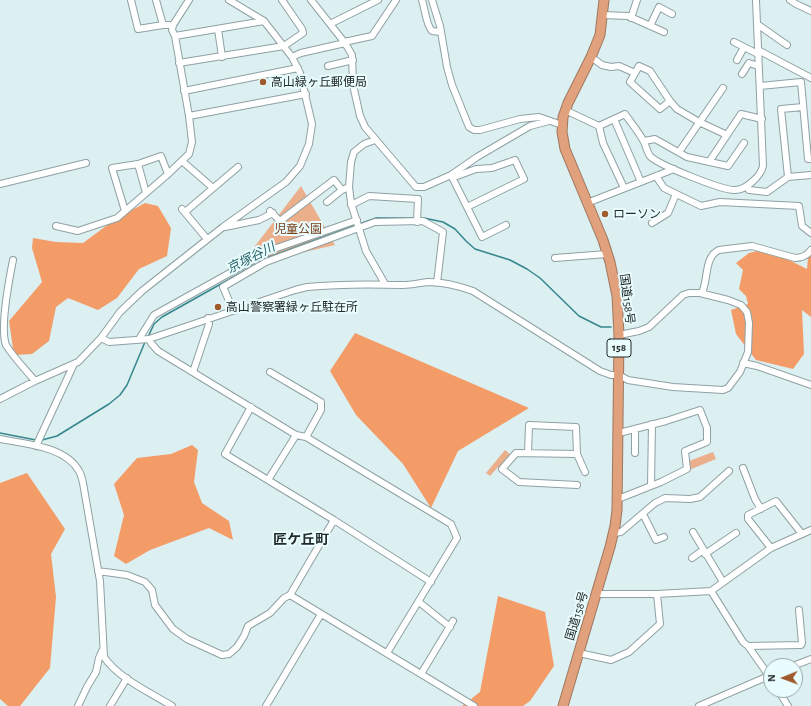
<!DOCTYPE html>
<meta charset="utf-8">
<style>
body{margin:0}
#map{position:relative;width:811px;height:706px;overflow:hidden;background:#dceff1;font-family:"Alegreya Sans",sans-serif}
canvas{display:block}
.north{position:absolute;left:763px;top:658px;width:40px;height:40px;box-sizing:border-box;background:#e9fcfe;border:1px solid #9aa8aa;border-radius:50%;rotate:269deg;font-size:11px;font-weight:700;line-height:16px;text-align:center;color:#232a2b}
.north::after{content:'';display:block;margin:auto;width:14px;height:18px;background:#9f5a2e;clip-path:polygon(50% 0,100% 100%,50% 72%,0 100%)}
</style>
<div id="map">
<canvas width="811" height="706"></canvas>
<div class="north">N</div>
</div>
<script>
const ctx = document.querySelector('canvas').getContext('2d');
ctx.lineJoin = 'round';
function paint(path, color) { ctx.fillStyle = color; ctx.fill(path, 'evenodd'); }
function strokePath(path, color, width, dash) { ctx.strokeStyle = color; ctx.lineWidth = width; ctx.lineCap = dash ? 'butt' : 'round'; ctx.setLineDash(dash || []); ctx.stroke(path); }
function drawText(font, color, halo, rows, align = 'center') {
  ctx.font = font + ' "Alegreya Sans","Noto Sans JP",sans-serif'; ctx.lineWidth = 4; ctx.setLineDash([]); ctx.textBaseline = 'middle'; ctx.strokeStyle = halo; ctx.fillStyle = color; for (const [text, x, y, turn = 0] of rows) {
    ctx.save(); ctx.translate(x, y); ctx.rotate((+turn || 0) * Math.PI / 180); ctx.textAlign = isNaN(turn) ? turn : align; if (halo) ctx.strokeText(text, 0, 0); ctx.fillText(text, 0, 0); ctx.restore();
  }
}
const green = new Path2D(`
 M301,186L335,245L239,267Z
 M505,450L511,455L499,468L498,467L490,476L486,473Z
 M713,452L716,459L689,470V461Z`);
const forest = new Path2D(`
 M145,203L158,206L171,228L167,256L139,269L117,298L98,310L68,298L56,307L49,341L32,354L14,355L9,321L42,282L32,248L33,238L56,242L83,243L117,218Z
 M757,251L779,255L807,269L808,258L811,254V317L802,310L804,354L793,369L756,360L736,334L731,310L748,304L746,296L739,289L743,270L736,263L749,253Z
 M355,333L529,408L458,451L431,508L403,464L356,415L330,371Z
 M192,445L198,450L194,482L202,503L229,521L233,540L209,528L150,550L126,564L114,556L124,515L114,484L137,458L171,454Z
 M27,473L65,529L51,554L56,597L50,668L20,706H8L0,699V483Z
 M498,596L545,612L554,666L530,701L523,706H462L480,692Z`);
const stream = new Path2D(`
 M424,218L443,222L455,229L466,241L475,249L510,260L527,269L540,278L579,316L601,327H611
 M359,224L376,218H415
 M148,337L154,324L162,317L269,257L356,225
 M0,433L36,440
 M42,440L57,436L109,404L120,395L127,385L145,342`);
const minor = new Path2D(`
 M131,0L138,29L163,25H173
 M156,0L163,25
 M311,0L345,43L352,55L353,85L360,116L365,127L416,187H424L451,175L477,157L530,126L549,121
 M422,0C425,9 426,25 432,31L441,32
 M432,0L440,26L447,67L452,85L469,127L474,130H480L520,119L539,117L562,125
 M790,0L796,4L811,11
 M603,15L628,16L664,32
 M631,18L637,0
 M330,24L378,0
 M757,24L787,45
 M650,26L659,7L672,14
 M218,29L222,57
 M175,36L264,21
 M344,42L372,36L396,0
 M734,42L758,54
 M758,50L811,78
 M292,57L301,53L345,43
 M591,57L602,65L611,67L619,66L635,73
 M737,60L744,47
 M179,63L284,46L303,33L302,29L282,0
 M328,66L353,60
 M742,74L749,63L758,66
 M760,86L801,82L808,159H811
 M184,91L298,68
 M670,101L660,109L630,82L639,66L650,71L670,101L677,109L699,122L727,135
 M565,110L599,126L625,114C631,123 639,132 644,142C646,146 647,152 650,156C658,165 722,190 734,190C745,191 761,176 763,166L756,0
 M189,116L306,94
 M614,119L641,182
 M599,126L603,143L624,188
 M375,140L364,144L354,152L351,162L349,187L351,203L366,251L385,284
 M644,141L655,139L687,157L728,166L744,143
 M679,152L723,88
 M182,161L213,188
 M709,162L741,114L762,119
 M138,164L146,193
 M451,175L457,176L476,169L492,168L515,160L524,179L467,207
 M451,175L482,237L506,225
 M656,176L664,188L701,206L720,202L799,206L802,226L811,233
 M788,177L781,109L803,107
 M0,184L86,163
 M749,190L767,192L788,177L811,175
 M327,202L342,190
 M587,203L674,169
 M351,205L369,196L418,199L417,222
 M182,209L207,239
 M125,211L112,168L138,164L161,156L168,174
 M270,211L280,221L334,180L342,190L349,187
 M185,212L238,167
 M652,223L668,213L676,194
 M56,226L78,231L117,218L167,175L189,154L192,142L189,116L175,36L172,30L173,25L189,0
 M225,227L259,220L273,213
 M555,258L607,254
 M13,260C9,280 0,329 6,345C14,358 25,369 35,381
 M703,290C708,277 705,256 719,250L752,246L795,258C802,258 807,256 811,250
 M233,310L223,287L266,262L375,222L423,221L443,232L437,283
 M101,338L109,342L149,339L151,343L158,351L296,435L306,437L451,524L457,538L387,653
 M139,339L154,315L271,250L357,220
 M149,339L295,290L307,287C338,284 371,284 403,285C411,285 419,283 428,282C443,282 459,286 473,291L600,371L611,375H619L628,380L673,387L723,390L728,388L740,372L748,352L749,323L747,312L741,305L728,300L700,293H689L683,295L649,327L639,331L619,335
 M743,363L757,366L811,385
 M193,372L209,324L208,318
 M270,372L321,402V410L306,437
 M0,399L35,381L78,362L101,338L120,312L142,291L223,227L286,182L300,166L309,144L312,124L300,73L292,57L264,21L229,0
 M251,407L225,454L334,520L431,582
 M635,429V453
 M0,439C25,444 65,446 79,471C81,474 82,479 83,483L100,581L104,657C118,678 151,693 172,706
 M36,446L74,364
 M528,453L529,425L576,427L577,454L585,472
 M743,468L755,499L761,509
 M268,480L296,435
 M577,485L519,482L502,469L516,453L577,454
 M651,486L652,424
 M618,499L661,482L687,469L685,451L707,442V428L700,410L666,421L619,433
 M643,514L656,540L664,537
 M334,520L290,595L474,706
 M693,532L723,582
 M614,533L621,532L655,503L665,498L690,499L700,497L729,471
 M771,548L748,519V515L776,501L802,534
 M705,554L736,533
 M692,558L703,550
 M98,571L127,575L145,582L152,590L155,605L173,629L187,639L222,655L229,654L237,647L244,636L248,626L270,613L284,598L290,595
 M711,591L743,642L748,646L767,673L771,676
 M597,593L601,594H657L711,591L771,548L811,530
 M419,602L450,627
 M748,646L801,645L802,643L799,610
 M579,653L611,660L629,652L660,624L657,594
 M793,666L811,659
 M421,674L453,621
 M778,690L788,706
 M78,706L87,687L96,672L99,658L102,651
 M110,706L127,678
 M266,706L321,614
 M699,706L771,675`);
const highway = new Path2D(`
 M563,706L610,547L615,526L617,510L619,335L617,296L610,262L603,240L565,149L562,132L563,117L568,103L591,57L600,35L604,0`);
const markers = [
 [263,82,4,"#9f5a2e"],
 [605,214,4,"#9f5a2e"],
 [218,307,4,"#9f5a2e"]
];
const shields = [
 [619,348,24]
];
const shieldNames = [
 ["158",619,348]
];
const poiNames = [
 ["高山緑ヶ丘郵便局",271,82],
 ["ローソン",613,214],
 ["高山警察署緑ヶ丘駐在所",226,307]
];
const parkNames = [
 ["児童公園",298,229]
];
const streetNames = [
 ["国道158号",627,299,83],
 ["国道158号",577,616,-73]
];
const waterNames = [
 ["京塚谷川",251,258,-27]
];
const quarterNames = [
 ["匠ケ丘町",301,540]
];
paint(green, '#ecaf8c');
paint(forest, '#f39c68');
strokePath(stream, '#36868e', 1.5);
strokePath(minor, '#8fa1a3', 8);
strokePath(highway, '#9e7760', 11);
strokePath(minor, '#fff', 6);
strokePath(highway, '#e0a17c', 9);
for (const [x, y, r, color] of markers) { const dot = new Path2D(); dot.arc(x, y, r, 0, 2 * Math.PI); ctx.fillStyle = color; ctx.fill(dot); strokePath(dot, '#e9fcfe', 1.5); }
for (const [x, y, w] of shields) { const box = new Path2D(); box.roundRect(x - w / 2, y - 9, w, 18, 3); ctx.fillStyle = '#e9fcfe'; ctx.fill(box); strokePath(box, '#232a2b', 1); }
drawText('bold 11px', '#232a2b', null, shieldNames);
drawText('12px', '#232a2b', '#e9fcfe', poiNames, 'left');
drawText('12px', '#79401c', '#e9fcfe', parkNames);
drawText('12px', '#232a2b', '#e9fcfe', streetNames);
drawText('italic 13px', '#256167', '#e9fcfe', waterNames);
drawText('bold 14px', '#232a2b', '#e9fcfe', quarterNames);
</script>
